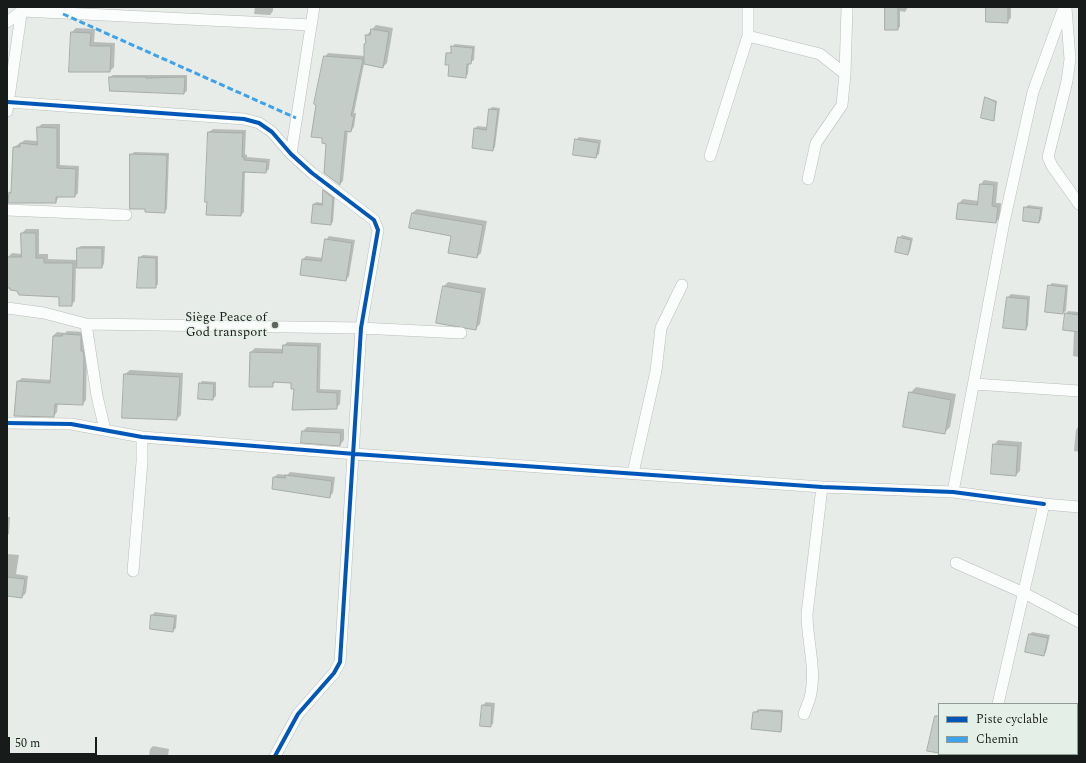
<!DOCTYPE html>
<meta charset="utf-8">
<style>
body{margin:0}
#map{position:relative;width:1086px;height:763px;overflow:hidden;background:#e7ece8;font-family:Spectral,serif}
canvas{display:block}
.frame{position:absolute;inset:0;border:8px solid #171b19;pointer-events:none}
.legend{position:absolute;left:938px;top:703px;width:140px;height:52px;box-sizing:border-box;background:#e4efe7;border:1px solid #929a95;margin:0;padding:5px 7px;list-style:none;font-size:12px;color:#171b19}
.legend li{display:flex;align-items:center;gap:8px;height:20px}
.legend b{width:20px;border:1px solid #929a95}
.scale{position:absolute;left:8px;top:737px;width:89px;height:18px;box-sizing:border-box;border:2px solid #171b19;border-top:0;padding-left:5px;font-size:12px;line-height:14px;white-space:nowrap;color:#171b19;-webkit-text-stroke:3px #e4efe7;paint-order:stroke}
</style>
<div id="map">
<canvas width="1086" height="763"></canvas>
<div class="frame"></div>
<ul class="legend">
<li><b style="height:5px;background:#0057b8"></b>Piste cyclable</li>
<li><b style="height:5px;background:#3da2ea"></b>Chemin</li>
</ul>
<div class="scale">50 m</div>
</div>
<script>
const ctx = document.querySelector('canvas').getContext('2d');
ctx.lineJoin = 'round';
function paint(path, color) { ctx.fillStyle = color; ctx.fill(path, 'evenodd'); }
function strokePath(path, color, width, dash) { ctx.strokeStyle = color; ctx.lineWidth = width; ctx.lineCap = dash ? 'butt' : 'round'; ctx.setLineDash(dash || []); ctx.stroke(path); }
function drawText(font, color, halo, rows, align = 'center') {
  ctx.font = font + ' Spectral,serif'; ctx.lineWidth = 3; ctx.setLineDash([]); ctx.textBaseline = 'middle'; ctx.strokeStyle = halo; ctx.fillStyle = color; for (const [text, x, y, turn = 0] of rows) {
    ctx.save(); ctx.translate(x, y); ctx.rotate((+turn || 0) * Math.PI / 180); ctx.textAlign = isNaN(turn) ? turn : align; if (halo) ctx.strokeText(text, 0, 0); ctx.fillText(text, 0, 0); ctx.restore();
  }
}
const shadow = new Path2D(`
 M255,7H273V11L270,15L254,14Z
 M887,7H908L905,12L900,11V27L897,29Z
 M987,7H1011V18L1007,22Z
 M376,25L393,28L387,63L383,67L364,64L354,113H356L354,127L351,131L348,130L343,181L340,184L327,143L325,57L328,53L365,56L366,36Z
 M76,28L95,29L94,42L115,43L114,67L110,71L72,32Z
 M455,44L475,46L474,60L469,63L468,74L465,77L450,64L447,54L452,51V47Z
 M113,75H187V91L184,93L111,90L110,77Z
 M986,97L997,101L994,120L985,98Z
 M492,107L500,108L495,147L493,150L475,129L477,126L487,127L490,109Z
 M42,124H60V165L79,166L78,193L75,196H59L56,202L10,193L12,191L14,147L25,140L38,141V127Z
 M213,129L246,130L245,154L247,155V157L270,159L269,169L266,172L245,171L244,212L241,215L208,202L209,132Z
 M579,137L601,140L599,154L596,157L576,140Z
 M134,152L169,153L167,209L164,212L131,155Z
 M984,180L998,182L996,203H1001L1000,218L996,222L959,203L963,199L979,201L981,184Z
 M326,188L335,195L333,222L331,224L312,222L314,204L316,202L323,203L324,191Z
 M1028,205L1043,207L1041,220L1039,222L1025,208Z
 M417,209L487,221L481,253L477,257L452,235L412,213Z
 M26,229H39V254H48V259L78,260V248L81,246H105L104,264L102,267H76L75,301L71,305L8,257L12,253L22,254V233Z
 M902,235L913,238L910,251L907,254L899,238Z
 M329,236L355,240L349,276L346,280L303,259L306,256L323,258L326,240Z
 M143,255L158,256V284L155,287L140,257Z
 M448,282L486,288L480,324L475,329L444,286Z
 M1052,283L1068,285L1066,311L1063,313L1049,286Z
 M1011,294L1030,296L1028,326L1026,329L1005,327L1008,297Z
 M1068,311L1079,312V357L1073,356L1074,330L1066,314Z
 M67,331L84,332L87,352L86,400L83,404L58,403L57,412L54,416L16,415L18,381L22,378L52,380L53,336L57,332L65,333Z
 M287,342L321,343L320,389L341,390L340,404L336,408L294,409L295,388L292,382L276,381L272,386L251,352L255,348L284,349V346Z
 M130,370L183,373L181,415L177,419L123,417L125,374Z
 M202,381L216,382V396L213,399L200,384Z
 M916,387L956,394L950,427L944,433L910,393Z
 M307,427L344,429V440L340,445L303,431Z
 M1078,427L1079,452L1074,451L1076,430Z
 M998,440L1022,442L1020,471L1016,475L994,445Z
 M290,472L335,477L333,493L329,497L274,477L278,474L287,475Z
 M7,517H10L9,534L7,536Z
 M7,554L19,555L16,574L28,576L26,593L22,597L7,595Z
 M155,612L177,615L176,628L173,631L152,615Z
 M1032,632L1050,635L1046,652L1044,655L1029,635Z
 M486,702L495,703L493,724L490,726L483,705Z
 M761,709L783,710L782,729L781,731L754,712Z
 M153,746L169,749L168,756H149L150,749Z
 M1007,754H1034V756H1007Z`);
const building = new Path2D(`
 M885,7H898V30H885Z
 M986,7H1008V23L986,22Z
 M371,29L389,32L383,68L364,64V44L366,43L365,35H370Z
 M71,32L91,33L90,46H111L110,72H69Z
 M451,46L473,48L471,64H467L466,78L448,76L449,65H445L446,53H451Z
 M324,56L363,59L351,116H354L351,132L345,131L340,185L324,173L326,144L322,143V138L311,137L316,105L314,104Z
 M109,77H146V78L185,77L184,94L110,91Z
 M985,97L996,102L994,121L981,118Z
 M489,109L498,110L493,151L472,148L474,128L486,130Z
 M37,127L57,128V168L76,169L75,197H56V203H8L9,192L11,193L13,147H20V143L37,145Z
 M208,132L243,133L242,157H244V160L267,162L266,173L243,172L241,216L206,215L207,202H205Z
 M575,139L599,143L596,158L573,155Z
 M130,154L167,155L165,213L145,212V209H130Z
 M980,184L994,185L992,206L998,207L996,223L956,219L958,203L977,205Z
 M323,190L333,198L331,225L311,223L313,204L322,205Z
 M1024,207L1041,209L1039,223L1023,221Z
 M412,213L483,225L477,258L448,253L451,236L409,228Z
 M21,233H36V258H44V263H73L72,306H59V297L19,295L17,291L10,290V288H7V257H21Z
 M898,237L911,240L908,255L895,252Z
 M325,239L352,243L346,281L300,275L302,259L321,261Z
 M77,248H102V268H77Z
 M139,257L156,258V288H137Z
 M1048,285L1066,287L1063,314L1045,312Z
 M443,286L482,293L476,330L436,323Z
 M1007,297L1028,299L1026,330L1003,328Z
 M1065,313L1079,315V332L1063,330Z
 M63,334L81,335V351H83L84,356L83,405L55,404L54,417L14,416L17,381L50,383L53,336H62Z
 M283,345L318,346L317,392L337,393V409L292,410L294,389H291V383L273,382V387H249L250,352L282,353Z
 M124,374L180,377L177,420L122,418Z
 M199,383L214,384L213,400L198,399Z
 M909,392L951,400L945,434L903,427Z
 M302,431L341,433L340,446L301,443Z
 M993,444L1018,446L1016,476L991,474Z
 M285,475L332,481L330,498L272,489L273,477L285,478Z
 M7,577L25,579L22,598L7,596Z
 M151,615L175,617L173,632L150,629Z
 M1029,634L1048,638L1044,656L1025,652Z
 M482,705L492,706L491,727L480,726Z
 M758,710L782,712L781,732L751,729L753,712H758Z
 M935,716H939V753L927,751Z`);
const street = new Path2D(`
 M1066,8L1070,59L1067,81L1048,157L1052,166L1079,204
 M7,22L22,11L311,25
 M748,36L820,54L845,74L842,105L816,143L808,179
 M845,74L847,7
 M8,102L244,119L259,123L272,132L291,154L312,173L374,220L378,230L361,328L340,662L334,673L298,714L275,756
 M7,111L22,8
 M291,154L314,7
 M710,156L748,36V7
 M7,210L126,215
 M7,308L44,313L86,324L97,396L105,430
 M86,324L361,328L461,333
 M974,384L1079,391
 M7,423L71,424L142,437L355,454L822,487L953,492L1044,504
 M633,473L656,371L661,328L682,285
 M953,492L1004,222L1033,92L1064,7
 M956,563L1024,593L1079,622
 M133,571L142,462V437
 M998,704L1044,504L1079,507
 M804,714C806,708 810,700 811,693C816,667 807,641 807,614L822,487
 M1039,754L1040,756
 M978,756L979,754`);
const quiet = new Path2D(`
 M63,14L296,118`);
const cycleway = new Path2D(`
 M8,102L244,119L259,123L272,132L291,154L312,173L374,220L378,230L361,328L340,662L334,673L298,714L275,756
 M7,423L71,424L142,437L355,454L822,487L953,492L1044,504`);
const markers = [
 [275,325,4,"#606461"]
];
const poiNames = [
 ["Siège Peace of",267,318],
 ["God transport",267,333]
];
paint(shadow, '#0003');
paint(building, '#c4cdc7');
strokePath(building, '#a8aca9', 1);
strokePath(street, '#b9bdba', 12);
strokePath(street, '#fbfcfc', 11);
strokePath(quiet, '#3da2ea', 3, [6, 3]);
strokePath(cycleway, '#0057b8', 4);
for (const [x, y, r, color] of markers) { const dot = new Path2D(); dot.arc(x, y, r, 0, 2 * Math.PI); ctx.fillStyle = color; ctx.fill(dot); strokePath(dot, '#e4efe7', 1.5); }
drawText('13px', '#171b19', '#e4efe7', poiNames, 'right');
</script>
